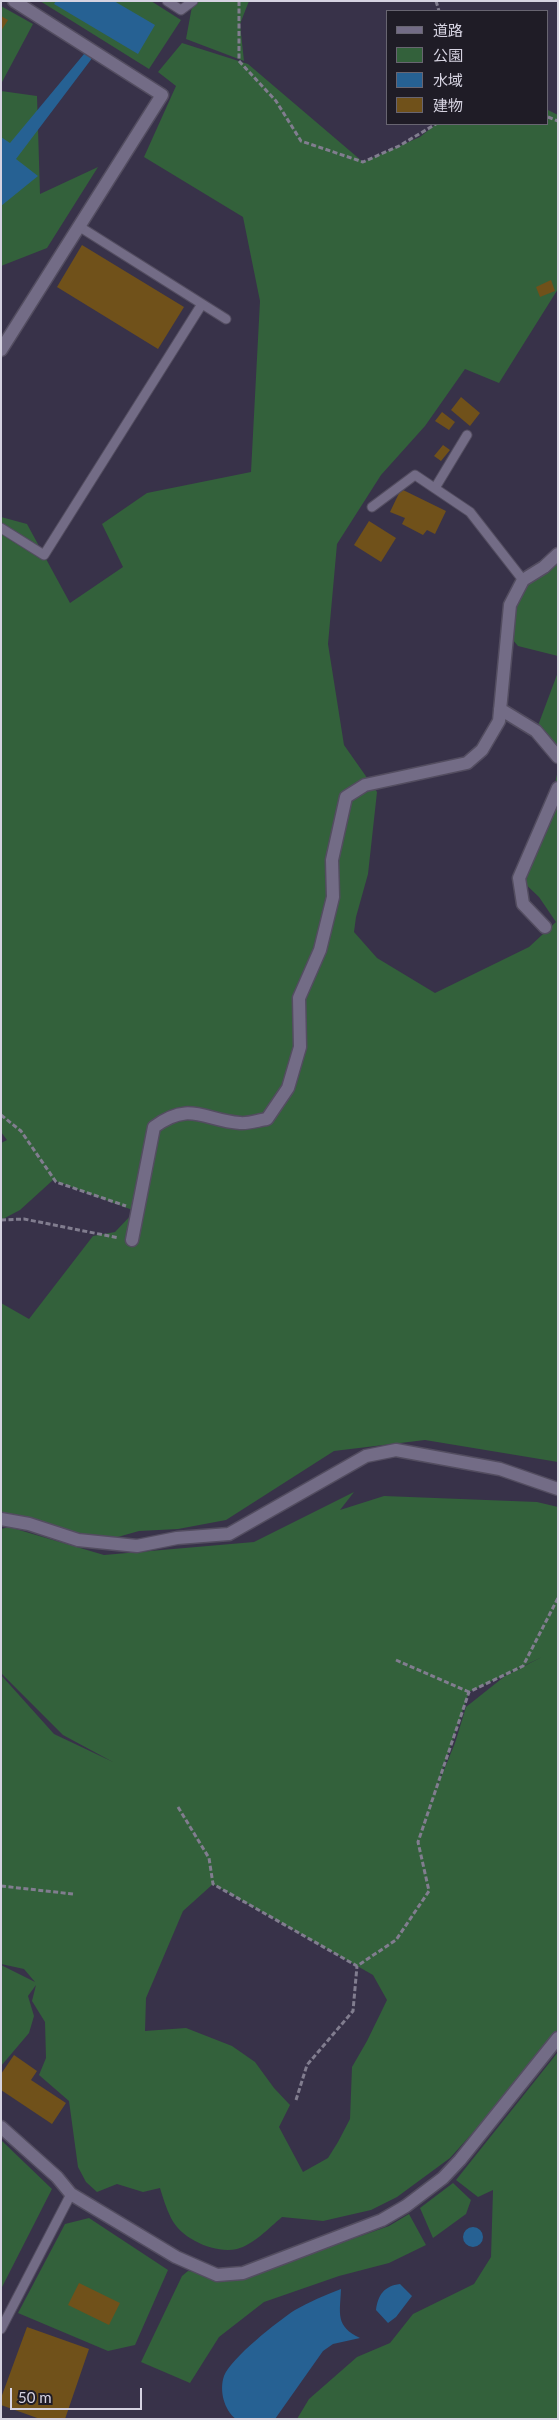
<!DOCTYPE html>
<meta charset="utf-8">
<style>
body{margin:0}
#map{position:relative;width:559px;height:2420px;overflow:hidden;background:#383249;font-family:Lato,"Noto Sans JP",sans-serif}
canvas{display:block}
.frame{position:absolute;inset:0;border:2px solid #d6d3e1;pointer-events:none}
.legend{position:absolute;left:386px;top:10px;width:162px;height:115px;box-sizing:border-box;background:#1f1c26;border:1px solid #686571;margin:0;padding:6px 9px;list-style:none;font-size:15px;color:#d6d3e1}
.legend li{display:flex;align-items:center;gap:10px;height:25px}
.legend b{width:25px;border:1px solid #686571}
.scale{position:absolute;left:10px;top:2388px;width:132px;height:22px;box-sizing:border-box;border:2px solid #d6d3e1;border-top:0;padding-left:6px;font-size:15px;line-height:18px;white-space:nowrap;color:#d6d3e1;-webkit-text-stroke:4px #1f1c26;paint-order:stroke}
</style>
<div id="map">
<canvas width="559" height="2420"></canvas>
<div class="frame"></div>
<ul class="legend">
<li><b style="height:6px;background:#736c86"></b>道路</li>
<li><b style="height:14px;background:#33613b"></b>公園</li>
<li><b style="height:14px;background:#266193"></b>水域</li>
<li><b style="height:14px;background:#70511a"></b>建物</li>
</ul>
<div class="scale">50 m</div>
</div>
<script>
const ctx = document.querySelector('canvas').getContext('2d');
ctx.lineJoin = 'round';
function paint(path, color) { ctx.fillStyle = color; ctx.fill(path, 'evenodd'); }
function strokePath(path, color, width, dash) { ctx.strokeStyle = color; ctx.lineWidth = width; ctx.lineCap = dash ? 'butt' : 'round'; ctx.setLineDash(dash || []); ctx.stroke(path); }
const green = new Path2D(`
 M40,1H151L181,20L149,69Z
 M193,1H249L240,24L244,61L186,39Z
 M1,6L33,24L1,84Z
 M182,43L248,64L363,162L420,137L436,124H548V110L558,115V289L499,383L465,369L425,426L381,475L337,544L328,644L344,745L377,792L368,874L356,917L354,932L377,958L435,993L529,947L556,922L539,897L519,878L550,806L558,770V1462L425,1440L334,1451L226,1520L178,1529L139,1531L100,1542L1,1522V1303L29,1319L93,1236L115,1232L135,1211L53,1180L20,1210L1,1220V1143L7,1140L1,1132V517L27,524L70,603L123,567L102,524L147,493L251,472L260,301L243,217L144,157L176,86L158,72Z
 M1,91L37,96L40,194L98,167L47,248L1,266Z
 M558,554V656L518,646L507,633L523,580Z
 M558,672V757L536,731Z
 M354,1492L340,1510L384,1496L537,1502L558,1507V2038L450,2158L397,2197L371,2210L323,2221L282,2217C269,2228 253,2245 237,2249C215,2254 181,2239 171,2218C166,2208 163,2198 160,2188L143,2192L117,2184L97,2192L86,2182L78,2167L69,2101L39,2075L46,2058L45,2022L32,2001L36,1985L28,1996L34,2016L29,2033L1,2066V1965L35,1982L24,1969L1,1964V1675L54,1734L113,1762L63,1735L1,1673V1529L9,1527L104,1555L254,1542ZM542,1657L505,1676L466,1707L455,1743L435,1792L469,1692ZM213,1884L373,1975L387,2000L367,2041L352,2067L350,2119L338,2142L328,2158L303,2172L279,2127L290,2105L274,2088L255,2062L232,2046L186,2028L145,2031L146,1998L183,1911Z
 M558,2052V2419H297L309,2399L357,2357L390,2343L413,2314L474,2284L491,2257L493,2190L478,2197L456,2180Z
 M1,2140L52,2189L1,2289Z
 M453,2183L471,2200L466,2214L433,2238L420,2208Z
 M409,2214L426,2245L389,2263L339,2276L264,2302L219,2337L190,2383L141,2362L182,2276L188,2271L219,2275L304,2256L389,2226Z
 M89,2218L168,2270L135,2345L108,2351L18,2313L65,2224Z`);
const water = new Path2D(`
 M56,1H114L155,25L138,54L54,4Z
 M89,48L96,53L16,159L38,176L1,206V137L10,143Z
 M463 2237a10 10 0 1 1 20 0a10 10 0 1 1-20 0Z
 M400,2284L412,2296L396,2317L388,2323L376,2310C378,2295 384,2286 400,2284Z
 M341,2289C340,2314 335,2326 360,2338L333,2344L323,2351L275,2419H236C224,2410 219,2390 224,2376C231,2358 278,2321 295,2310C309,2302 325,2295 341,2289Z`);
const building = new Path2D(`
 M1,16L8,20L1,31Z
 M82,245L184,307L158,349L57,287Z
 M551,280L555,291L540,297L536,287Z
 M461,397L480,413L470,426L451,410Z
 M442,412L455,422L449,430L435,421Z
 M443,445L450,450L441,461L434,456Z
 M401,489L446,511L435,534L427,530L423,535L402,524L405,518L390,512Z
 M369,521L396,538L381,562L354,545Z
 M14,2055L37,2071L31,2080L66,2103L52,2124L1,2090V2074Z
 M79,2283L120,2303L109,2325L68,2305Z
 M27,2327L89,2349L65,2419H40L1,2405V2398Z`);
const path = new Path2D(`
 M239,1V61L276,101L301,141L363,162L399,146L436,124
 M436,1L439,11
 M548,117L558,121
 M1,1115L21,1131L56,1182L126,1206
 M1,1220L24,1219L119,1238
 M396,1660L469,1692
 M178,1807L209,1858L213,1884L357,1966L396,1940L429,1891L418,1842L469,1692L523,1666L558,1598
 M1,1886L73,1894
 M296,2100L307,2065L353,2011L357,1966`);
const service = new Path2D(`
 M167,1L181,10L193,1
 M80,227L226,319
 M435,488L467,435
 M372,507L415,475L470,512L523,580
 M1,528L44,555L202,304
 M1,2329L71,2194`);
const minor = new Path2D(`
 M1,350L162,95L14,1
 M500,709L536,731L558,757
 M545,927L523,904L519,878L558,788
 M132,1240L154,1127C190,1100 205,1121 240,1123C248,1124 259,1120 267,1119L288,1088L300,1047L299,998L320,950L333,897L332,860L346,797L365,785L467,763L482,750L499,721L510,605L523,580L544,567L558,554
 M1,1519L29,1524L78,1540L137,1546L177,1538L229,1534L366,1456L396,1450L500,1469L558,1489
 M1,2127L57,2177L71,2194L176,2257L217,2275L243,2273L382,2220L406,2206L443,2178L460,2160L558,2038`);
paint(green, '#33613b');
paint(water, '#266193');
paint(building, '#70511a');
strokePath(service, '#534d60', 11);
strokePath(minor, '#534d60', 15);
strokePath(path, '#817d8f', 3, [5, 2.5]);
strokePath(service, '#736c86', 9);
strokePath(minor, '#736c86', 12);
</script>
